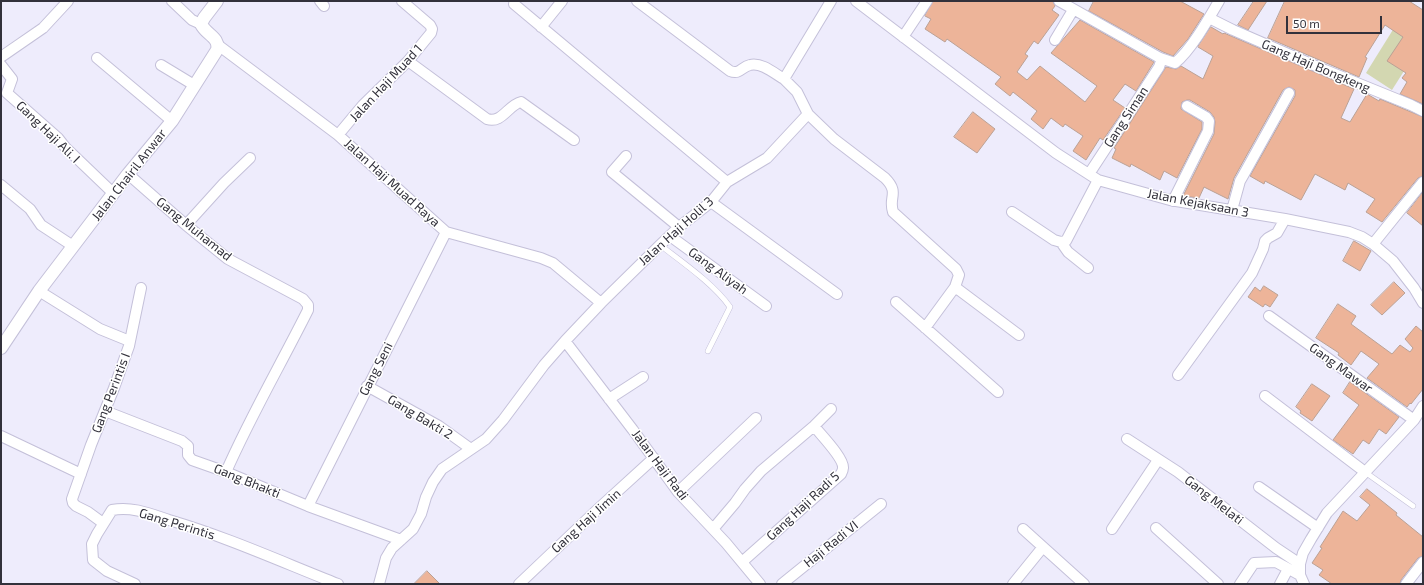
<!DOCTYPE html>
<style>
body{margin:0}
#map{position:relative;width:1424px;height:585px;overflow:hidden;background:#eeecfc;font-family:"Exo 2",sans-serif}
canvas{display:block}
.frame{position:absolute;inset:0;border:2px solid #32313b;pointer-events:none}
.scale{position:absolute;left:1286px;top:16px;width:96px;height:18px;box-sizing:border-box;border:2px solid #32313b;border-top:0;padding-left:5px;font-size:12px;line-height:14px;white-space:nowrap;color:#32313b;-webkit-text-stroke:3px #fff;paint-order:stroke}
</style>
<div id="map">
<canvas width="1424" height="585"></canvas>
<div class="frame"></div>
<div class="scale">50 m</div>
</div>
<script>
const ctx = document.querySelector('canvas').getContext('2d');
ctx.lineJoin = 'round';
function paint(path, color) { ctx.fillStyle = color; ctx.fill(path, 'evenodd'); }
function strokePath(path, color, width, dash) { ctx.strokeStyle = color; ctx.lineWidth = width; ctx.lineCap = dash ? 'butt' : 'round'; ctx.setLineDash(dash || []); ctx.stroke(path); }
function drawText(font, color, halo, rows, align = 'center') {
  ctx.font = font + ' "Exo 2",sans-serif'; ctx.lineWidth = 3; ctx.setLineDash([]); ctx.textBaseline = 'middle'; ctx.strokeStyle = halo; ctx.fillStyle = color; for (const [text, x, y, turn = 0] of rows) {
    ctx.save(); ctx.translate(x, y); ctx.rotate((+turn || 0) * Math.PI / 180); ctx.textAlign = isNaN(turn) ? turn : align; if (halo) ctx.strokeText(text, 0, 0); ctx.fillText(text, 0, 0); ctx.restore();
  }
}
const green = new Path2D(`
 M1399,20L1423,41L1392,90L1366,73Z`);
const building = new Path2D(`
 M933,1H1053L1055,6L1052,10L1059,15L1038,44L1034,41L1025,54L1028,56L1017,72L1027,80L1040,66L1085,102L1097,86L1051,53L1080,20L1154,62L1136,91L1125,84L1113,100L1125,108L1103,140L1100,138L1086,160L1073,151L1083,136L1065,124L1063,127L1051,118L1043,129L1031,119L1037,111L1013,92L1010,96L995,84L1001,77L947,39L945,42L925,29L931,19L925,16Z
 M1094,1H1180L1204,14L1188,39L1173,56L1163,52L1089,11Z
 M1254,1H1267L1248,30L1238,25Z
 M1285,1H1409L1423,10V104L1400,94L1407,82L1402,78L1406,73L1387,61L1403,37L1385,25L1365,57L1367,58L1359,77L1268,38Z
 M1211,27L1223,34L1224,33L1354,89L1341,118L1350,122L1367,94L1379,101L1380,99L1423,117V176L1418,178L1382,222L1366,212L1375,199L1348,183L1345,190L1315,174L1301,200L1265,181L1264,184L1250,176L1295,96V90L1289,87L1283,90L1234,178L1228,199L1204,187L1199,198L1183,196L1214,134L1215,122L1214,117L1210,112L1190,100H1187L1182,102L1181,109L1202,122V129L1177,178L1164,171L1160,180L1131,164L1130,167L1112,158L1116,149L1114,148L1166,67L1176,69L1181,66L1203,79L1213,56L1198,47Z
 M973,112L995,129L977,153L954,137Z
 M1423,192V226L1407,213Z
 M1354,241L1371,251L1360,271L1343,261Z
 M1394,282L1405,293L1382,315L1371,305Z
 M1264,286L1278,295L1270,307L1265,304L1263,307L1248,297L1255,287L1260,291Z
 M1338,304L1356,316L1351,324L1392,354L1400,345L1410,352L1413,348L1405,339L1416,326L1423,332V389L1411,404L1410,403L1407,407L1367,378L1379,364L1361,351L1351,365L1338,355L1339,353L1316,338Z
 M1350,382L1399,417L1386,434L1379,429L1369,444L1363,440L1353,454L1333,440L1359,405L1343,393Z
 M1312,384L1330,396L1312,421L1300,413L1301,411L1296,407Z
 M1367,489L1397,513L1396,515L1423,537V556L1418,558L1401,580L1400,584H1332L1319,575L1323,570L1312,563L1322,548L1320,547L1343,511L1357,521L1370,505L1360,497Z
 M427,571L440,584H414Z`);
const service = new Path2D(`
 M660,245C682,262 714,284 730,307L708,351
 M1365,472L1413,506`);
const minor = new Path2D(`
 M172,1L192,20L201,24
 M320,1L324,6
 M637,1L730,71C740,75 741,67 750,65C762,62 775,74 784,79
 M856,1L1056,153L1098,180L1170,200L1285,219L1349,232L1362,237L1373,244L1393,261L1414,288L1423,303
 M1059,1L1160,58L1175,63C1191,50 1208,20 1219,1
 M514,4L727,182
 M1209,18L1233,30L1325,70L1411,105L1423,111
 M541,27L562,1
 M903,37L927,1
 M1055,40L1073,10
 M218,45L338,135L446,232L541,258L553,263L601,303
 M1,57L43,28L68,1
 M97,58L172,121
 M408,61L487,119C502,124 508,105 521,102L574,140
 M1,65L12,79L7,93L58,138L65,147L113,193
 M161,65L194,85
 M808,114L797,92L784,79L831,1
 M338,135L363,105L408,61L431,33L432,29L430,25L402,1
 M626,156L612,172L679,227
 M128,174L186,225L228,259L303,299L308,305V310C281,364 250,417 226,472
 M1089,174L1159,67L1161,61L1160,58
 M1,185L30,209L41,225L73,246
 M1173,201L1208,131L1209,121L1206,117L1187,106
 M711,202L837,294
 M1232,210L1240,181L1244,174L1289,93
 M1012,212L1054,240L1061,242L1066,241L1098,180
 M186,225L224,183L250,158
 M670,236L766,306
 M1061,242L1068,252L1088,268
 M1373,244L1423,182
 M955,287L1019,335
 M39,291L100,329L127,340L129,342
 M896,302L998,392
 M1269,316L1414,420
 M565,341L633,430L678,492L726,543L760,584
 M1178,375L1252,273L1263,249L1265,241L1268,238L1277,233L1285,219
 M367,386L439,426L471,449
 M1265,396L1365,472
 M609,399L643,377
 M105,411L182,441L188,446V455L192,460L226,472L308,506L401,540
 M1,436L81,474
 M1127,439L1178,472L1276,548L1300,564
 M1259,487L1318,528
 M678,492L756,418
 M308,506L446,232
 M103,523L88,512L76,506L73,503L72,499L91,445L114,388L129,346L141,288
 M1156,528L1218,584
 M713,529L735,503L745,489L761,471L814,426L831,409
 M1023,529L1084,584
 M1112,529L1158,460
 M742,562L841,474C842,472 843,470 843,468C844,458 820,434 814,426
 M135,584L107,571L93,560L92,544L97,534L112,510C132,506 151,514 169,520C227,537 282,562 338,584
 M379,584L386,558L392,548L413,529L421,514L426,497L433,482L442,469L486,439L503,420L544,365L565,341L601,303L660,245L679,227L711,202L727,182L767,158L808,114L834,139L885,178C900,193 888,197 893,212L956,269L959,275L955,287L925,328
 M519,584L598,509L654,458
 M782,584L881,504
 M1013,584L1043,547
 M1240,584L1254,563L1276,562L1300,575
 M1280,584L1288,569
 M1304,584L1300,575V564L1303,553L1311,539L1327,513L1414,420L1423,406
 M1406,584L1423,562`);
const tertiary = new Path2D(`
 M1,348L39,291L128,174L172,121L217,50C220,37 206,35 201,24L204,18L217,1`);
const streetNames = [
 ["Gang Haji Bongkeng",1316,66,23],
 ["Jalan Haji Muad 1",386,83,-47],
 ["Gang Siman",1126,117,-57],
 ["Gang Haji Ali. I",48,132,44],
 ["Jalan Chairil Anwar",129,175,-52],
 ["Jalan Haji Muad Raya",392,183,42],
 ["Jalan Kejaksaan 3",1198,203,11],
 ["Gang Muhamad",194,229,39],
 ["Jalan Haji Holil 3",676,231,-42],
 ["Gang Aliyah",718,271,36],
 ["Gang Mawar",1341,368,36],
 ["Gang Seni",376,369,-63],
 ["Gang Perintis I",111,393,-69],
 ["Gang Bakti 2",420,417,31],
 ["Jalan Haji Radi",660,465,53],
 ["Gang Bhakti",247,481,22],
 ["Gang Melati",1214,500,38],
 ["Gang Haji Radi 5",803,506,-43],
 ["Gang Haji Jimin",586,521,-42],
 ["Gang Perintis",177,524,17],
 ["Haji Radi VI",831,544,-39]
];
paint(green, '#d3d7b1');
paint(building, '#edb499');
strokePath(building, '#baa195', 1);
strokePath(service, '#c4c0d9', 6);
strokePath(minor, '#c4c0d9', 12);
strokePath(tertiary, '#c4c0d9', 14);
strokePath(service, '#fff', 5);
strokePath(minor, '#fff', 10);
strokePath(tertiary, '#fff', 12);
drawText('13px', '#32313b', '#fff', streetNames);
</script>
